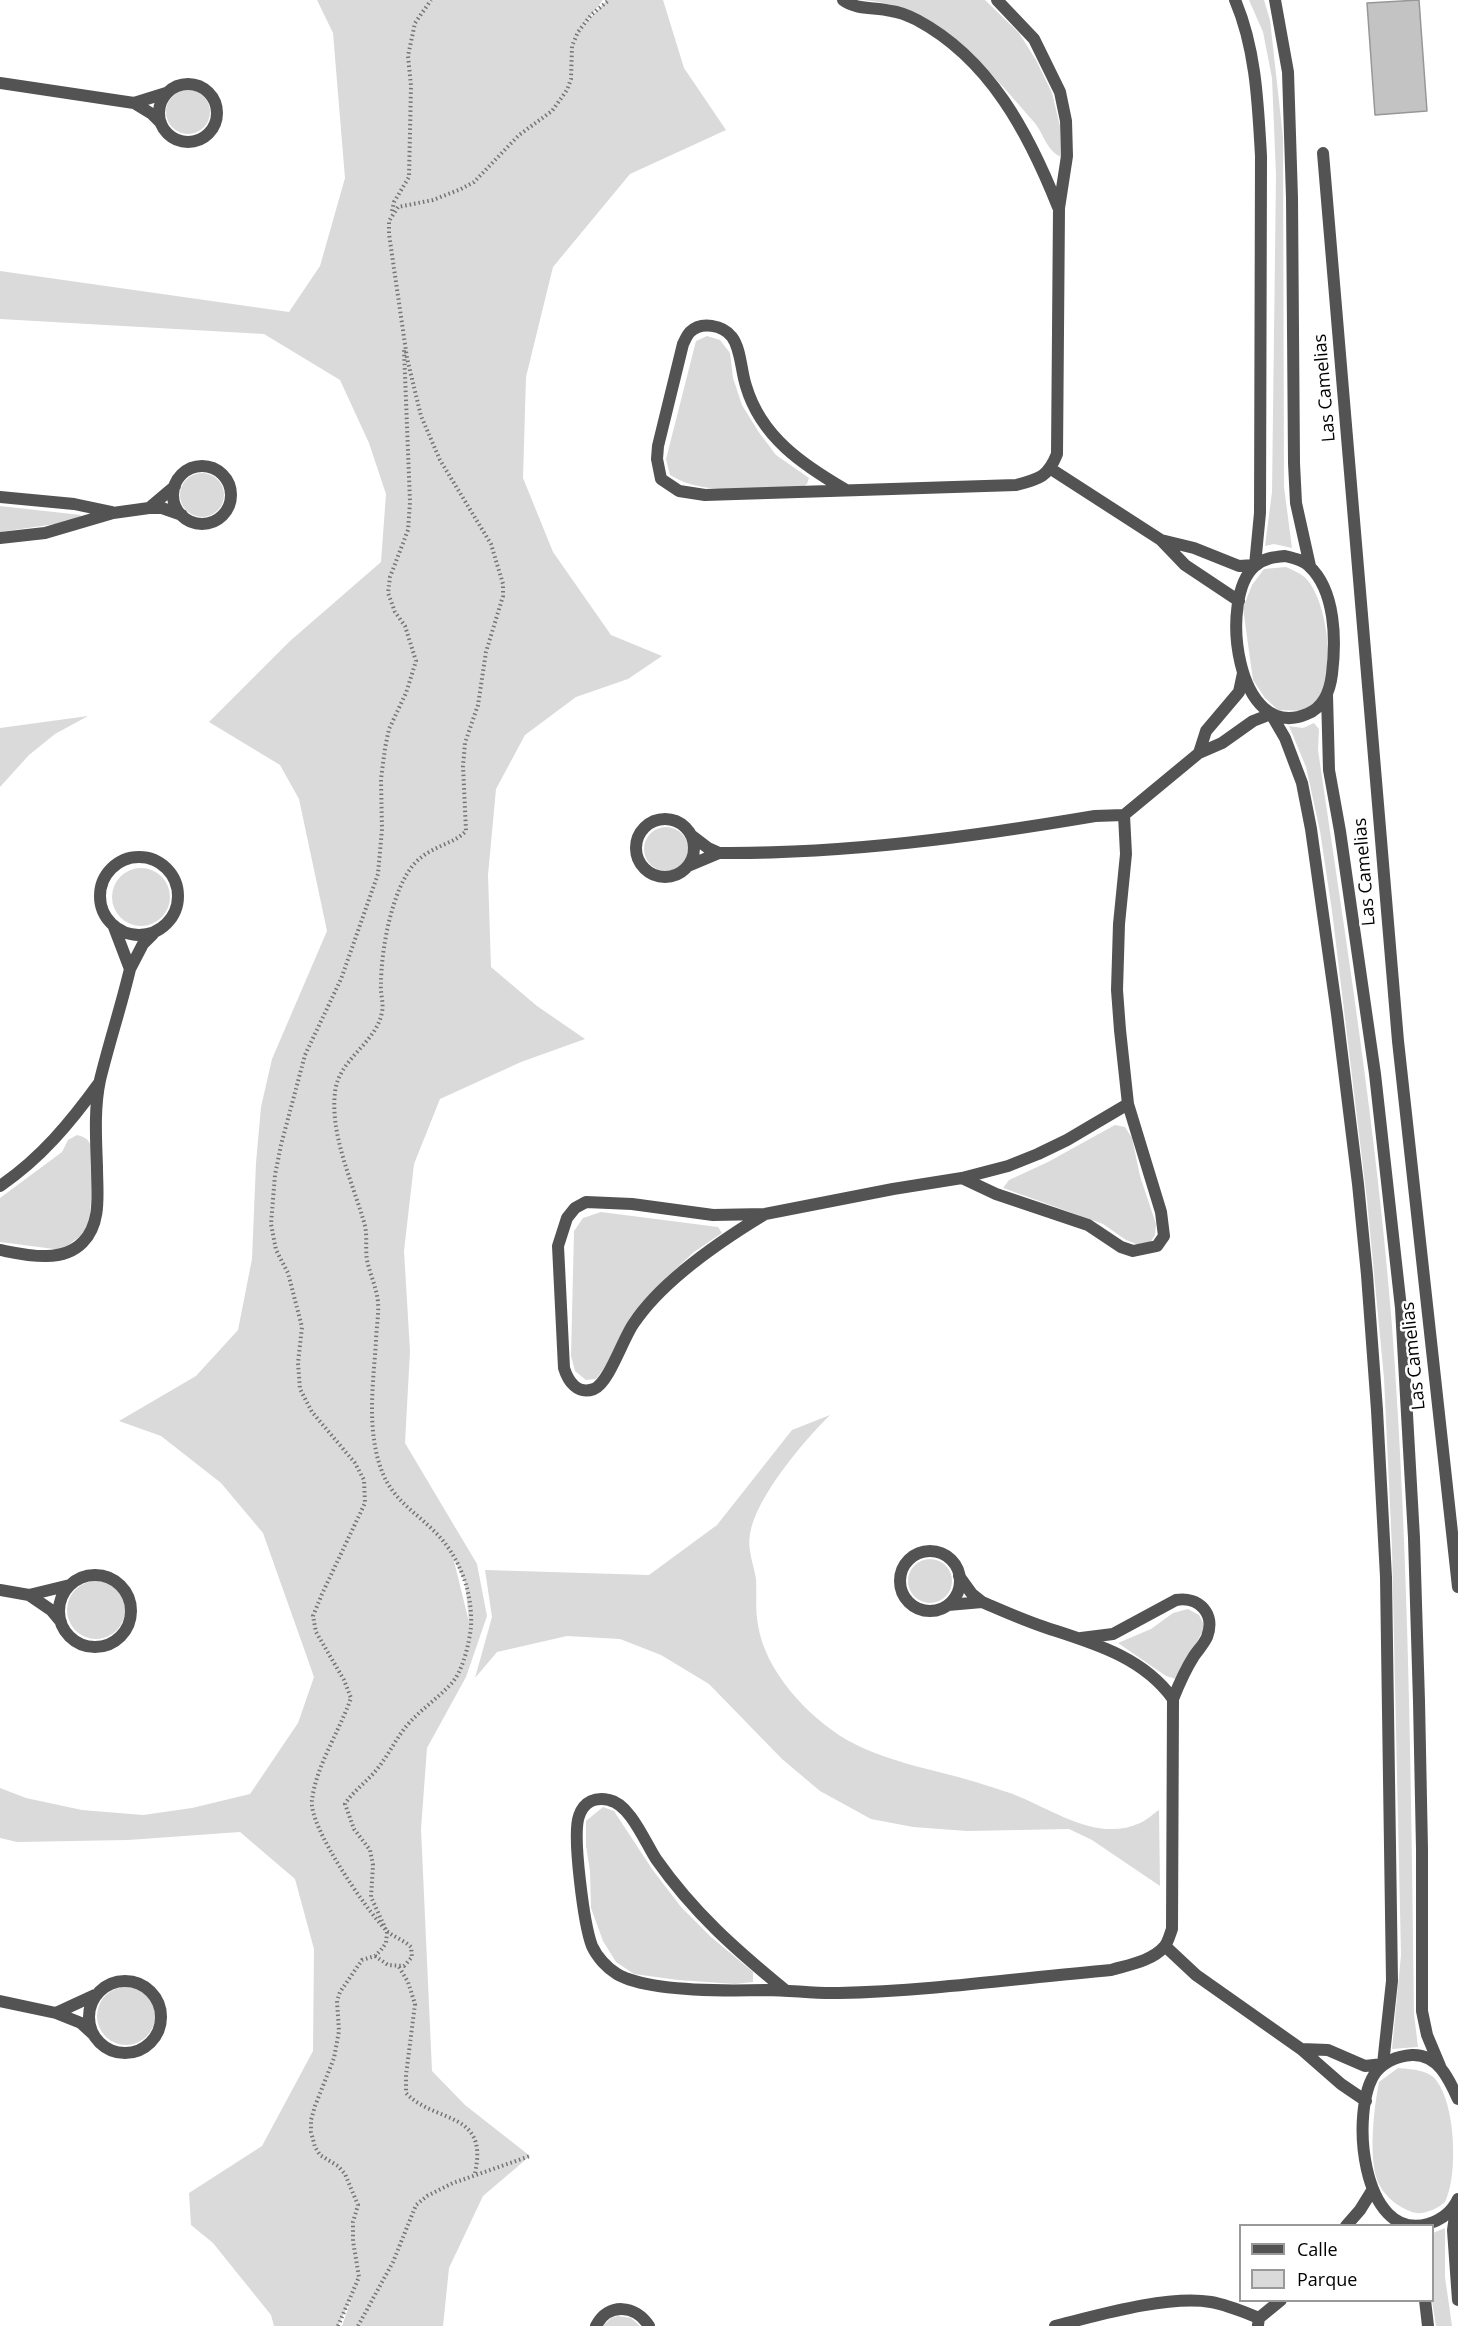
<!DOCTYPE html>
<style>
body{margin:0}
#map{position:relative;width:1458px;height:2326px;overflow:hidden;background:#fff;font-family:"Open Sans",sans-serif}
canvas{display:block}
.legend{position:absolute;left:1239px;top:2224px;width:195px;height:78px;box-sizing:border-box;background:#fff;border:2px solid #999;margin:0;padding:8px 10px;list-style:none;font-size:18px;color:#000}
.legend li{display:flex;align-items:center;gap:12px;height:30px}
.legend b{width:30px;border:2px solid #999}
</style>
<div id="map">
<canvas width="1458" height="2326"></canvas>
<ul class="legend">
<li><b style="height:8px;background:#535353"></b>Calle</li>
<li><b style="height:16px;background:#dadada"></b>Parque</li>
</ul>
</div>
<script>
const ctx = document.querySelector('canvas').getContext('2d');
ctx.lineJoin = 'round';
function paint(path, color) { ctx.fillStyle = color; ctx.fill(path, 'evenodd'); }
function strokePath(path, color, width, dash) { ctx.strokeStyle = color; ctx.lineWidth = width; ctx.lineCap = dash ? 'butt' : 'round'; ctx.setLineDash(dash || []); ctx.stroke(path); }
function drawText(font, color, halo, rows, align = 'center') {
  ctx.font = font + ' "Open Sans",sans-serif'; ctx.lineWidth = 5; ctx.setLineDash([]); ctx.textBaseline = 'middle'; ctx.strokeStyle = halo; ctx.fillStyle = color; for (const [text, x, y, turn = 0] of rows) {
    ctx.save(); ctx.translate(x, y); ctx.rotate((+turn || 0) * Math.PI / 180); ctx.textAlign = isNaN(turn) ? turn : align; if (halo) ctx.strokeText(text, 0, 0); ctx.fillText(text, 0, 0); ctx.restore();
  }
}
const green = new Path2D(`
 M317,0H603L582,27L607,0H663L684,68L726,130L630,174L553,267L526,377L523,478L553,552L611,635L662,656L628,679L576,697L525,735L496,789L488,875L491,967L537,1006L585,1039L521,1062L440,1099L414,1164L404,1251L410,1351L405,1443L477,1564L487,1616L466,1677L427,1748L421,1829L432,2071L465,2105L530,2156L483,2196L449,2268L443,2326H342L352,2297L338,2326H274L271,2315L213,2243L191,2225L189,2193L262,2146L313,2051L314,1949L295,1879L240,1832L128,1840L17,1842L0,1838V1788L26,1798L82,1810L143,1815L192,1808L250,1794L298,1723L314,1677L263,1533L221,1483L161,1436L119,1421L196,1376L238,1330L252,1259L256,1163L261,1107L272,1059L327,931L299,799L280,765L209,722L290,641L381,562L386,494L369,443L340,380L264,334L0,319V271L289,312L320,266L345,178L333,33ZM453,1557L465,1583L469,1622Z
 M858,0H985L1019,33L1036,60L1052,93L1060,126L1061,157C1046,150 1044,134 1034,122C989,70 932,1 858,0Z
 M1249,0H1264L1270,20L1283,137L1284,487L1292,548L1274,544L1265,546L1272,492L1276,175L1272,78L1263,32Z
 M166 112a22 22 0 1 1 44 0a22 22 0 1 1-44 0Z
 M707,336L720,340L730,353L733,378L742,405L758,431L776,455L809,478L807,484L801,488C761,488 704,497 670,475L666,459L696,341Z
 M180 495a22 22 0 1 1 44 0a22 22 0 1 1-44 0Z
 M0,506L81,515L76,521L0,532Z
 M1286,567C1292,570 1298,572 1303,576C1327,594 1337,674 1319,699C1315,704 1309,707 1304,711L1278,710L1265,698L1253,680L1243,608L1252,585L1264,569Z
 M88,716L55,734L29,755L0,787V728Z
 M1314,723L1319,729L1318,750C1346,941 1377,1133 1392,1326C1409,1555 1411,1784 1414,2014L1418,2047L1392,2049L1401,1955L1392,1548L1384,1378L1367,1200L1332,911L1320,831L1306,767L1289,726L1303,728Z
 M644 849a22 22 0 1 1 44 0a22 22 0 1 1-44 0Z
 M112 897a29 29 0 1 1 58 0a29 29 0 1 1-58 0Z
 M1115,1125L1125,1127L1132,1138L1140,1176L1156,1224L1155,1235L1150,1243L1141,1246L1126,1240L1103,1224L1003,1188L1009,1180L1048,1162Z
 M77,1135C81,1136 87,1138 89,1142C97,1152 90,1209 89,1224L84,1233L62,1250L0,1242V1198L62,1152L68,1140Z
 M601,1212L718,1227L722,1233L694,1252L666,1278L631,1318L607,1364L596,1379L586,1380L575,1371L571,1356L574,1231L583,1218Z
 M830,1415C803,1442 756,1497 750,1534C747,1550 754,1565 756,1579C757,1594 755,1610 758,1625C765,1671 808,1717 847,1740C890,1764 940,1770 985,1785C997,1789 1009,1792 1020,1797C1056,1812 1099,1842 1140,1823C1147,1820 1153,1814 1159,1810L1160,1886L1092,1840L1069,1829L967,1831L913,1827L871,1819L820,1791L782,1759L709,1684L661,1655L620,1639L567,1636L497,1652L475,1678L492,1617L485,1570L649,1575L717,1525L792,1430Z
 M908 1581a22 22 0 1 1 44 0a22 22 0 1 1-44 0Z
 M67 1610a29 29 0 1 1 58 0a29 29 0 1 1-58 0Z
 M1188,1609L1199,1615L1205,1627L1176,1679L1166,1676L1118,1643L1151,1629L1173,1613Z
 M603,1807L614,1811L652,1869L681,1907L711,1937L753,1972V1982L735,1984L678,1980L634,1974L616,1962L603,1941L591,1908L590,1871L586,1846V1821Z
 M97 2016a29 29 0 1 1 58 0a29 29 0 1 1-58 0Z
 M1398,2068C1410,2069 1429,2070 1436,2080C1456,2105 1458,2176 1445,2202C1438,2209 1421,2216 1412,2212C1399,2207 1387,2199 1380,2186C1367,2164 1374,2107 1379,2082Z
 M1445,2228V2277L1452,2326H1436L1432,2301L1433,2233Z
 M618,2316L631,2318L640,2326H603L611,2318Z`);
const building = new Path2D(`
 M1419,0L1427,111L1375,115L1367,3Z`);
const path = new Path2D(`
 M392,211L394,202L409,177L411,86L408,56L415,23L431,0
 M375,1956L388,1965L404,1966L412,1957L411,1947C403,1939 392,1937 385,1929C366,1909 308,1826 312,1800C316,1766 340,1730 351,1698L344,1680L316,1632L313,1616L322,1594L365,1503L364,1480L355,1463L312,1412L300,1389L298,1363L302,1327L288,1273L276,1250L271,1224L275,1175L281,1145L305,1055L341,979L378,874L382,829L381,779L385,748L389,729L406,693L416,661L405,626L395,612L388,593L390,577L408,530L410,502L404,350
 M399,1967L408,1982L415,2004L406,2075V2093C435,2124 489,2110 475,2173
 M338,2326L359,2277L353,2241V2222L358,2205L345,2174L338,2166L320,2155L315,2147L311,2132V2120L315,2106L334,2058L339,2031L337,2001L340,1992L362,1960L375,1956L381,1950L386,1943L387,1932L371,1897L373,1865L370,1850L354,1829L345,1804C354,1790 368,1781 378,1768C390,1753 397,1736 410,1722C423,1708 438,1698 451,1684C463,1671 469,1644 471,1627C473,1592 459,1555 434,1531C415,1512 394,1500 383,1474C366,1433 373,1385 376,1342C376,1329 379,1316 378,1303C377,1288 370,1275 367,1260C365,1247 368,1235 364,1222C352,1181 330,1135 335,1092C339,1058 376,1044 382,1012C384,1003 380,993 381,984C381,950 392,888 415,863C432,845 453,845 466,831L463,766L465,743L478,705L486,652L503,596V584L491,544L440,460L421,416L407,358L389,234V221L398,207L433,200L461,189L474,182L519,135L552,111L567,90L571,79L572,46L578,32L591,15L609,0
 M358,2326L393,2262L416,2205L427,2196L453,2183L530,2156`);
const minor = new Path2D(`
 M843,0C856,10 875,7 891,11C900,12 909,16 917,20C990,59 1029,134 1058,207
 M1275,0L1288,72L1292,198L1294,463L1296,503L1310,566
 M0,83L134,103
 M159 113a29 29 0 1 1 58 0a29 29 0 1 1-58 0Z
 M161,123L152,114L134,103L166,93
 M1323,153L1398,1041L1458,1587
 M173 495a29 29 0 1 1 58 0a29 29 0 1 1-58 0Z
 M1051,469L1161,540L1185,565L1239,601
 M175,486L149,508H162L182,515
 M846,490C803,465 761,437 746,386C741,371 741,349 732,337C723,325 701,321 690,332C687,335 685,340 683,344L658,446L657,459L661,479L679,491L705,495L1016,485C1039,479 1048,477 1057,454L1059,208L1067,156L1066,121L1060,92L1034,39L997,0
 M0,497L74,504L112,512
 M0,538L45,533L113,513L149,508
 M1161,540L1194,548L1239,566L1255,565L1260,513L1261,156C1258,104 1256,49 1235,0
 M1285,556C1293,558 1303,560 1309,566C1336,591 1336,641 1332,674C1330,691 1323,708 1307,714C1236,744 1218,597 1255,566C1264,558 1274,557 1285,556Z
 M1327,695L1329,770L1340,831L1375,1074L1401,1308L1414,1538L1419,1701L1422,1849V2011L1427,2035L1440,2066
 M1199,753L1206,731L1239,692L1243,673
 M1124,815L1199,753L1222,743L1253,721L1271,714L1285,738L1302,783L1311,829L1337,1014L1358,1184L1367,1275L1377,1410L1386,1577L1392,1981L1383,2064L1365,2066L1328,2050L1301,2049
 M636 848a29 29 0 1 1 58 0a29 29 0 1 1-58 0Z
 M719,853C845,854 971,837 1095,816L1124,815L1126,854L1119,924L1117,990L1120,1030L1128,1104L1161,1212L1164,1236L1157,1246L1133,1251L1121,1247L1088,1225L996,1194L962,1178
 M100 896a39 39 0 1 1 78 0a39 39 0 1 1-78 0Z
 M688,866L719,853L708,848L691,835
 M114,927L130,969L143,944L153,934
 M0,1186C41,1158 70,1123 99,1083
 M765,1214C722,1240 662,1281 634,1323C623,1338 609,1383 594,1389C577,1395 568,1381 564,1368L558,1246L567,1218L575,1208L586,1202L632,1204L713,1215L765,1214L893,1189L962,1178L1008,1166L1038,1154L1067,1140L1128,1104
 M0,1250C26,1255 62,1264 83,1242C102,1223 97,1192 97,1167C96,1139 94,1108 100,1080C109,1043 121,1007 130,969
 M900 1581a30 30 0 1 1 60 0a30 30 0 1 1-60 0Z
 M59 1611a36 36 0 1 1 72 0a36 36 0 1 1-72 0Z
 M0,1590L29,1595
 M982,1602C1003,1611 1025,1621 1047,1628C1093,1643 1143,1657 1173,1699
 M948,1605L982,1602L972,1594L959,1576
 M61,1622L51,1610L29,1595L70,1585
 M1165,1946L1196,1975L1301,2049L1341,2084L1366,2101
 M89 2017a36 36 0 1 1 72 0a36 36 0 1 1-72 0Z
 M785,1990C735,1949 694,1913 656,1859C645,1842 630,1804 609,1800C596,1797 584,1801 579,1816C572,1835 584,1925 592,1946C597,1957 607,1968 617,1974C648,1992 730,1991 766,1990C791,1990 815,1994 839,1993C930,1991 1020,1978 1111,1970C1128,1965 1152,1961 1164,1947C1168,1943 1170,1934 1172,1929L1173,1699C1179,1684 1185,1670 1194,1656C1198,1650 1204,1644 1207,1637C1216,1614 1199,1596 1176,1600L1113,1634L1081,1638
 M0,2001L56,2013
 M93,2034L81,2023L56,2013L95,1995
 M1458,2099C1449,2079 1438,2054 1412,2055C1398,2056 1385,2061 1376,2072C1349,2108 1361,2243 1428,2224C1441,2220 1452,2212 1458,2199
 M1457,2202L1453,2230L1458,2300
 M1346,2226L1360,2210L1373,2189
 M1425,2300L1428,2326
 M1258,2325L1259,2318L1281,2300
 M596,2326C608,2302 636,2305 649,2326
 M1055,2326C1099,2315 1167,2295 1211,2302C1228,2305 1244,2312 1259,2318`);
const streetNames = [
 ["Las Camelias",1325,388,-95],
 ["Las Camelias",1365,872,-95],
 ["Las Camelias",1414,1356,-96]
];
paint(green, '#dadada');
paint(building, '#c3c3c3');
strokePath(building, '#979797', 1.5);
strokePath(path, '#757575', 4, [1.5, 3]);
strokePath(minor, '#535353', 12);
drawText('18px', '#000', '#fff', streetNames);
</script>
